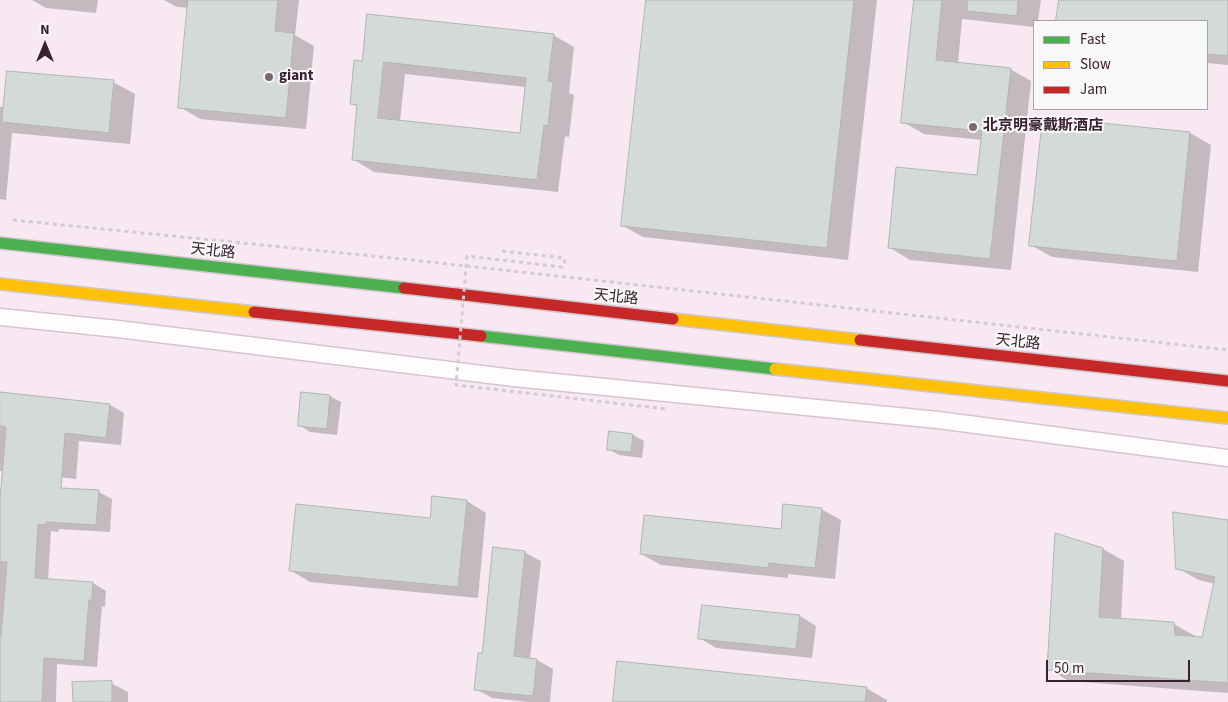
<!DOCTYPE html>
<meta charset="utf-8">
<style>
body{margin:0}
#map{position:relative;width:1228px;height:702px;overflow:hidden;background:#f7e8f1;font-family:"Source Sans 3",sans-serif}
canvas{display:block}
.legend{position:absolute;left:1033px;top:20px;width:175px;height:90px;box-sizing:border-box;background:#f8f8f8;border:1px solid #aca2a8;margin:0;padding:6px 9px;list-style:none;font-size:15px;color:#392030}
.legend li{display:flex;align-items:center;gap:10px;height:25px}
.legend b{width:25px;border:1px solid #aca2a8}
.north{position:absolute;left:20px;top:20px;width:50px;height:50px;-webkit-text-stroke:4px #f8f8f8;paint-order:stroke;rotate:0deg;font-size:14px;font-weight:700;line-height:20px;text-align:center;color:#392030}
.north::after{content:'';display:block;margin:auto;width:18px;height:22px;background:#392030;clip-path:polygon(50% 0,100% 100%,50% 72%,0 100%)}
.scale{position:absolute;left:1046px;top:660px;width:144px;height:22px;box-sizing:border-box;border:2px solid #392030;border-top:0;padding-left:6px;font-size:15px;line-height:18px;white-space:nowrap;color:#392030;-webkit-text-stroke:4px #f8f8f8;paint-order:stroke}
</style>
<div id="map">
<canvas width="1228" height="702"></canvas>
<ul class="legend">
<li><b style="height:6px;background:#4caf50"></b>Fast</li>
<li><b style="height:6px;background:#ffc107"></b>Slow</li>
<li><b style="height:6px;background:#c62828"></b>Jam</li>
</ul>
<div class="north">N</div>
<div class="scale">50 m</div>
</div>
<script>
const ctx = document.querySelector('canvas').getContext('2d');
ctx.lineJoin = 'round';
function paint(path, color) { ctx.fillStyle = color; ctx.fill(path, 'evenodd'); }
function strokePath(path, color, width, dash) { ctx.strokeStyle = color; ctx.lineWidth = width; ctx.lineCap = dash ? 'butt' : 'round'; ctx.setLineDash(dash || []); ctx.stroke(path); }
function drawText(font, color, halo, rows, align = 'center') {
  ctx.font = font + ' "Source Sans 3","Noto Sans SC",sans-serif'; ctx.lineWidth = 4; ctx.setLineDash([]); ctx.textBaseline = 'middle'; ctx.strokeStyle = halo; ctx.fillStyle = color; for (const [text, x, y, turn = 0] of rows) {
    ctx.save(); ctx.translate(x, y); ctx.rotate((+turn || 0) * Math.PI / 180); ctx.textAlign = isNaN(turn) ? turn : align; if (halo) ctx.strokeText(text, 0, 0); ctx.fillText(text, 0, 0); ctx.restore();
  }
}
const shadow = new Path2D(`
 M32,0H98L96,13L46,8Z
 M164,0H299L295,35L314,46L306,129L200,119L180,107L189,8L177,7Z
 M647,0H877L848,260L643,237L622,225Z
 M916,0H1041L1038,21H1034V27L962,19L958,63L1010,69L1031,81L1011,270L910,260L889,247L978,177L982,140L924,134L903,122Z
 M1060,0H1210L1228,2V65L1207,63V21H1058Z
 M553,35L574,47L569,93L574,95L569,137L565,136L558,192L374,172L353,159L358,107L351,103L363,62ZM405,74L526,87L521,135L400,121Z
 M113,82L135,94L130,144L12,133L6,200L0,199V107H5Z
 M1190,133L1211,145L1198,272L1052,257L1031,245Z
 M0,394L110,405L124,413L121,445L79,441L76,479L0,471Z
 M330,396L341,402L337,435L310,432L299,425Z
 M633,435L644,441L642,458L619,455L608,449Z
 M99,492L112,499L110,532L59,529L58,532L51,531L48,580L93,583L106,591L105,607L102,606L97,667L57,664L56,702H0V494L70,499Z
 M467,501L486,513L478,598L310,582L290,570L431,519Z
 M821,509L841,520L835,579L788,574V578L661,565L641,554L782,530Z
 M1228,521V693L1069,681L1048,669L1103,549L1124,561L1121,620L1174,624L1195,636V638L1203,639L1215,584L1199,580L1177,568Z
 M524,552L541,561L530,659L537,660L553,669L550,702H528L492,698L476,689L483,654Z
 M800,616L816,626L812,658L716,648L700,638Z
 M111,683L128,692V702H74Z
 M866,688L887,700V702H614Z`);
const building = new Path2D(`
 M188,0H278L275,31L294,33L286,118L178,108Z
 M646,0H854L827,248L621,226Z
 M914,0H942L936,60L1011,68L990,259L888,248L896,167L977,175L982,131L901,123Z
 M968,0H1018L1017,16L967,11Z
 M1059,0H1228V56L1207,54V21H1056Z
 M367,14L554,34L548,81L553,82L548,126L544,125L537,180L352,160L357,105L350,104L354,60L362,61ZM384,62L526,78L520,133L378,118Z
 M7,71L114,80L109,133L2,122Z
 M1043,117L1190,132L1177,261L1029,246Z
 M0,392L110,404L106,438L65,433L61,488L99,490L96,525L46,522L45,525L38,524L35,578L93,582L92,600H89L84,661L44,658L42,702H0V636H1L7,562H0V500L6,427L0,426Z
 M301,392L330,395L327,429L298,426Z
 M609,431L633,434L631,452L607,450Z
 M432,496L467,500L458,587L289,571L296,504L430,518Z
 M783,504L822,508L815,568L769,563L768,568L640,554L644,515L781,529Z
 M1173,512L1228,520V683L1047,670L1055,533L1103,548L1099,617L1174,622L1175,635L1202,637L1215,577L1176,569Z
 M493,547L525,551L514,656L537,659L533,696L474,690L478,653H482Z
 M702,605L800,615L796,649L698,639Z
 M617,661L867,687L865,702H613Z
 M112,681V702H73L72,682Z`);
const path = new Path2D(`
 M13,220L412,260L1228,350`);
const street = new Path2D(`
 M0,317L118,329L514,378L938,420L1228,458`);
const fast = new Path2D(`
 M0,243L404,288
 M481,336L775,369`);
const slow = new Path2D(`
 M0,284L254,312
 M673,319L860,340
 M775,369L1228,418`);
const jam = new Path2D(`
 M404,288L673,319
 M254,312L481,336
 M860,340L1228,381`);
const pathBridge = new Path2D(`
 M502,251L564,258L565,264L562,267L467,256L456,385L666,409`);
const markers = [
 [269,77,5,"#7c6674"],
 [973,127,5,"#7c6674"]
];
const poiNames = [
 ["giant",279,77],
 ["北京明豪戴斯酒店",983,127]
];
const streetNames = [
 ["天北路",213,252,6],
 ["天北路",616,298,6],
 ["天北路",1018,343,6]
];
paint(shadow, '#0003');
paint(building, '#d4dad7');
strokePath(building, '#afb6b3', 1);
strokePath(street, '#d8c4d0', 19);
strokePath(fast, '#d0c6cd', 14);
strokePath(slow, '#d0c6cd', 14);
strokePath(jam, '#d0c6cd', 14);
strokePath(path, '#d3cbcf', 3, [4, 4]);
strokePath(street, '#fefcfd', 16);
strokePath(fast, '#4caf50', 11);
strokePath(slow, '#ffc107', 11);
strokePath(jam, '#c62828', 11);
strokePath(pathBridge, '#d3cbcf', 3, [4, 4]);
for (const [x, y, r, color] of markers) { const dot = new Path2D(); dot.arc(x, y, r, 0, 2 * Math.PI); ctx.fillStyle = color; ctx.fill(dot); strokePath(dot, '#f8f8f8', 2); }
drawText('bold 15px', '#392030', '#f8f8f8', poiNames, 'left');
drawText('15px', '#392030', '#f8f8f8', streetNames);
</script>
